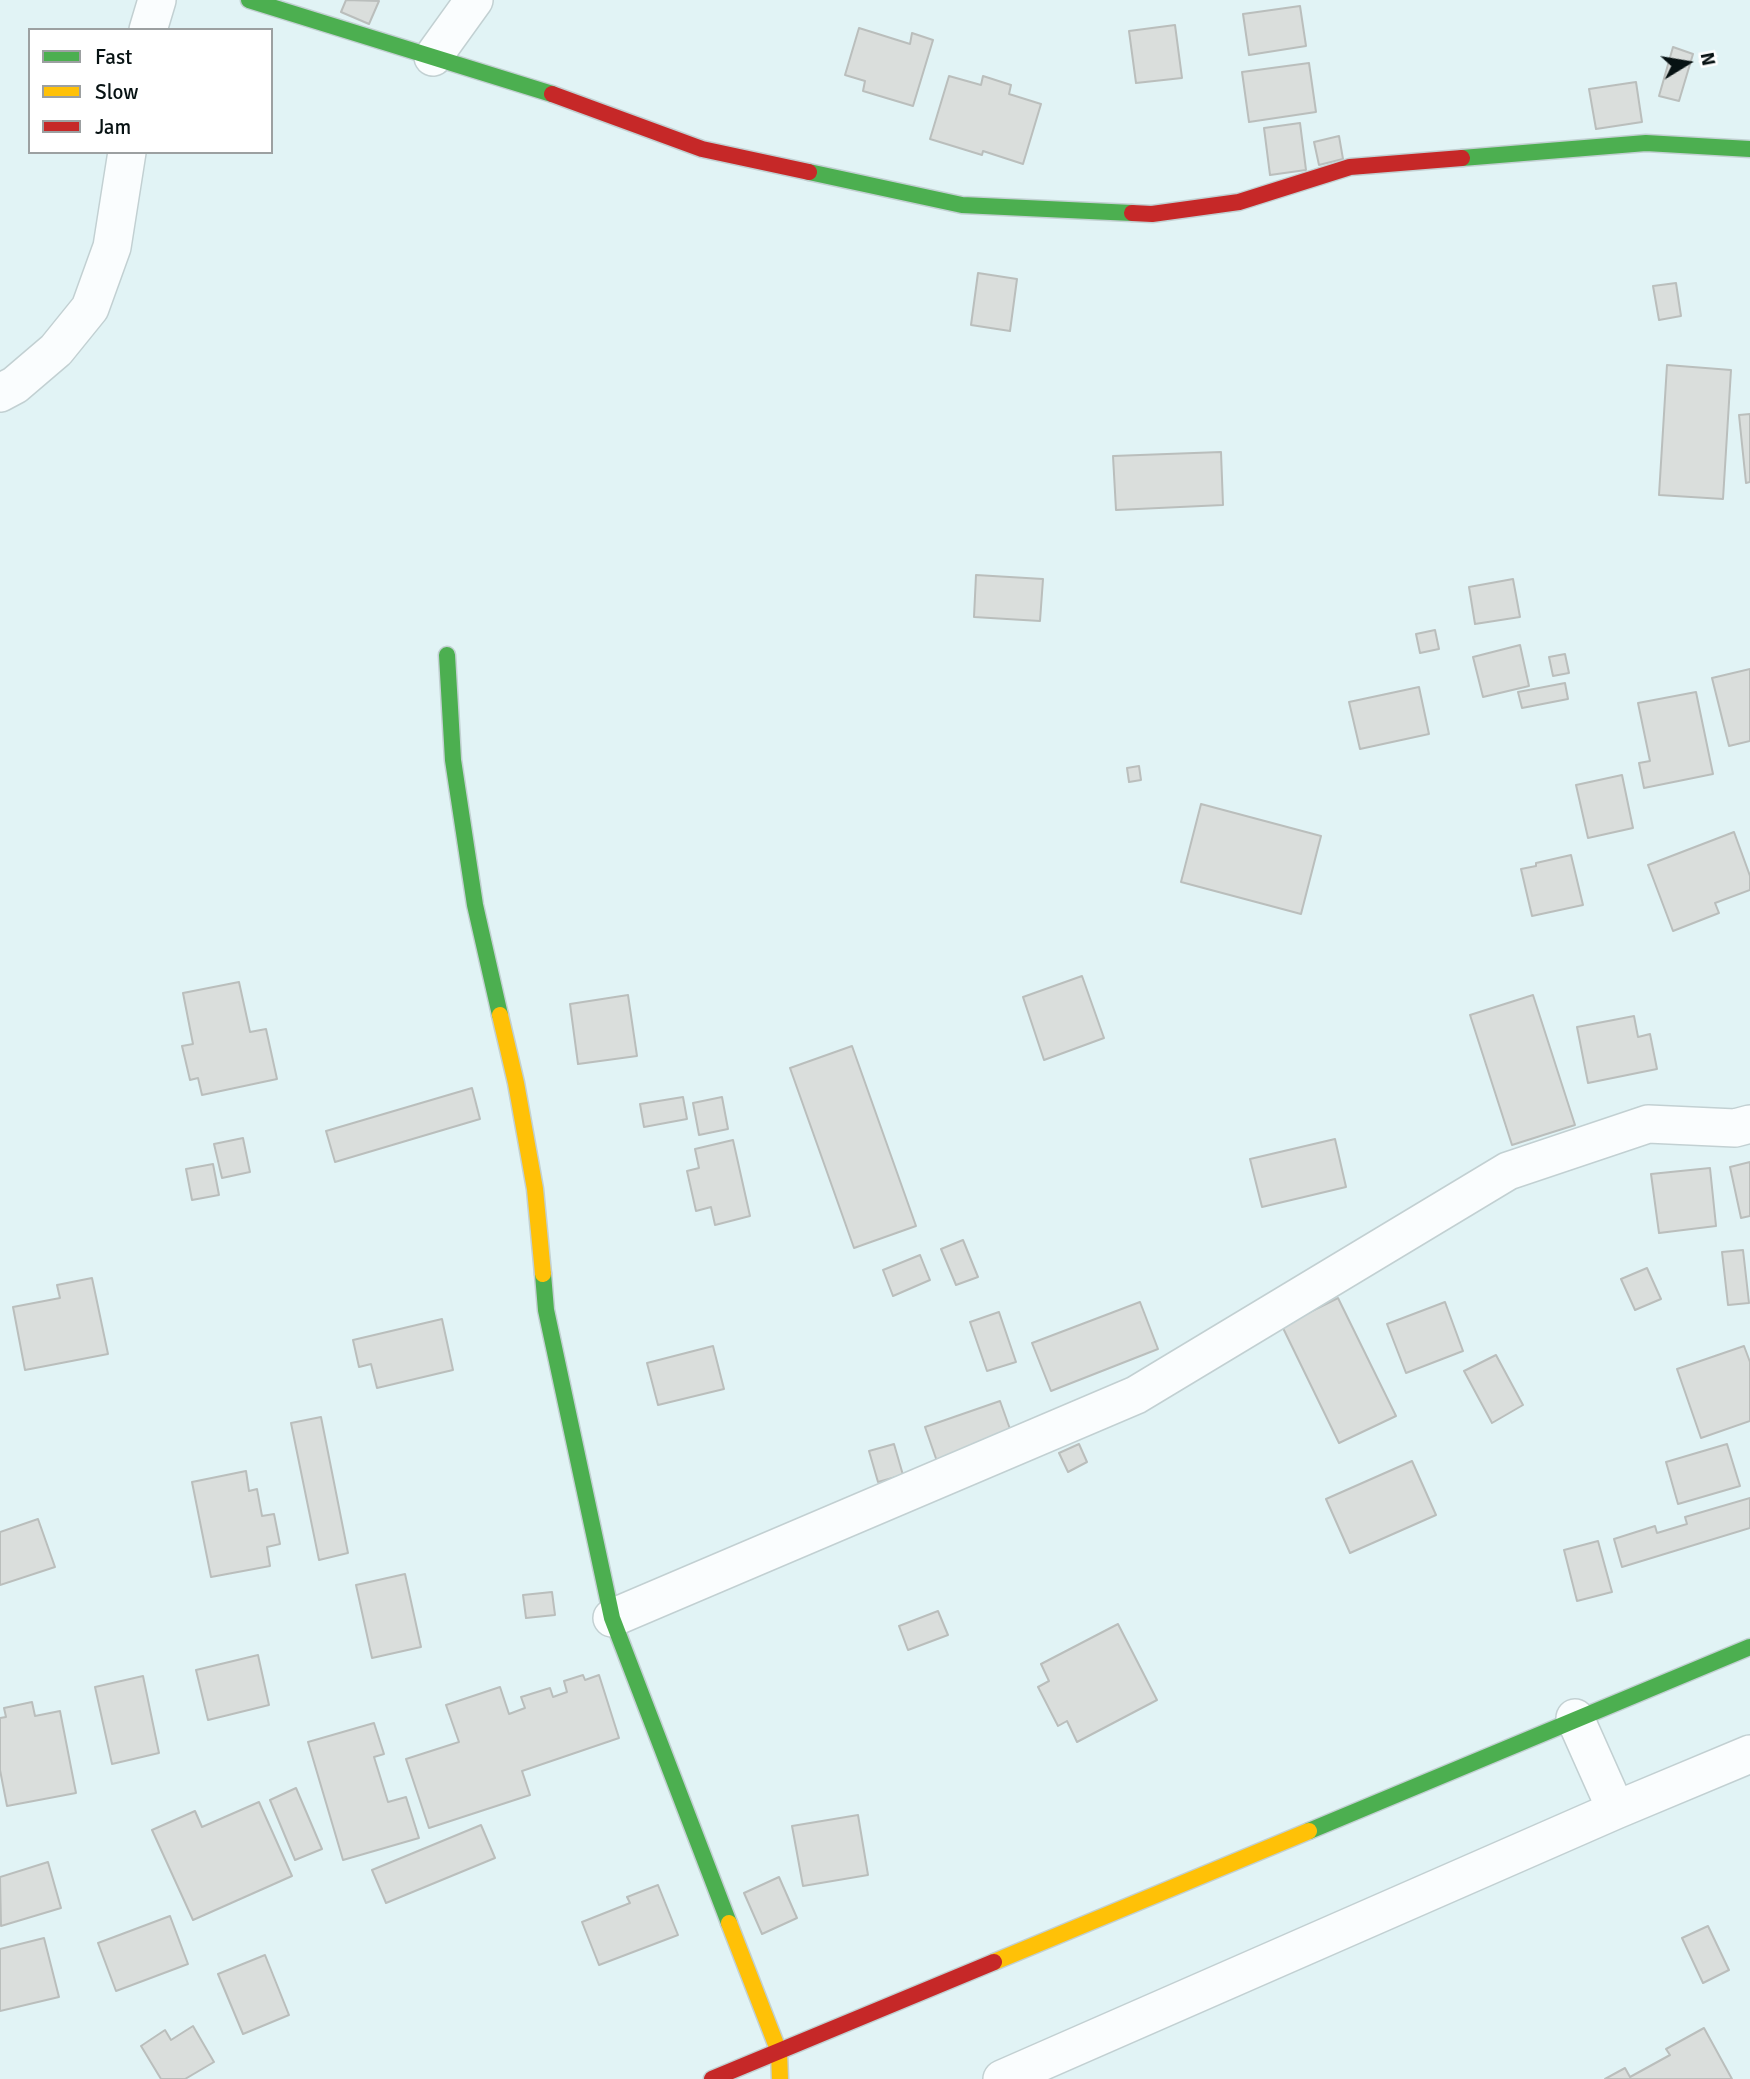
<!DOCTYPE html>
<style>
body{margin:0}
#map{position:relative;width:1750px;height:2079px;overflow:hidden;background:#e1f3f5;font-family:Signika,sans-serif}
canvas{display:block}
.legend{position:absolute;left:28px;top:28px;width:245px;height:126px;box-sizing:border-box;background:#fff;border:2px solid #9ca0a1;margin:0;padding:9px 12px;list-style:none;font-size:21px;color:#071213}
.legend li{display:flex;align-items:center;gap:14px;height:35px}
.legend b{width:35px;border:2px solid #9ca0a1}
.north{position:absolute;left:1652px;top:28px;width:70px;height:70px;-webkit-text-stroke:5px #fff;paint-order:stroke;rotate:79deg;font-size:19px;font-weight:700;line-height:28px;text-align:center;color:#071213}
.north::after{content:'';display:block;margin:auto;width:24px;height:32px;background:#071213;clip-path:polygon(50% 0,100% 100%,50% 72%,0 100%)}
</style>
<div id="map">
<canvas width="1750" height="2079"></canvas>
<ul class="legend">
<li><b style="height:9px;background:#4caf50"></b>Fast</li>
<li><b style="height:9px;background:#ffc107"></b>Slow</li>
<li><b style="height:9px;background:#c62828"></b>Jam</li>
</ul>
<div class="north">N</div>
</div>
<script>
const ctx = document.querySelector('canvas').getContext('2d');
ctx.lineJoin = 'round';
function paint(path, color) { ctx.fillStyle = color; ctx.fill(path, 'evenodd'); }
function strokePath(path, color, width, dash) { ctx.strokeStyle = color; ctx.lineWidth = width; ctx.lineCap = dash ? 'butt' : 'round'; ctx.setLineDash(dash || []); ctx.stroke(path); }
const building = new Path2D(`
 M346,0L379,1L369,24L341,12Z
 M1300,6L1306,46L1249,55L1243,14Z
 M1175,25L1182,78L1136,83L1129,31Z
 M859,28L910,44L912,33L933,40L913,106L863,91L865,81L845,75Z
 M1673,47L1693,54L1679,101L1659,96Z
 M1309,63L1316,112L1249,122L1242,72Z
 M949,76L981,85L983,76L1011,85L1009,94L1041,104L1023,164L983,151L982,155L930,139Z
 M1636,82L1642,122L1596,129L1589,89Z
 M1300,123L1306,170L1270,175L1264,128Z
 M1339,136L1343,159L1319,165L1314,142Z
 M978,273L1017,279L1010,331L971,325Z
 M1676,283L1681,316L1659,320L1653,286Z
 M1667,365L1731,370L1723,499L1659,495Z
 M1750,414V482L1746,483L1739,415Z
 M1221,452L1223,505L1116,510L1113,456Z
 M976,575L1043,579L1040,621L974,617Z
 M1513,579L1520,617L1475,624L1469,587Z
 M1435,630L1439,649L1420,653L1416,634Z
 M1520,645L1529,686L1483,697L1473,657Z
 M1565,654L1569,673L1553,676L1549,657Z
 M1750,669V741L1729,746L1712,678Z
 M1565,683L1568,699L1522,708L1518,692Z
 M1419,687L1429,734L1360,749L1349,702Z
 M1696,692L1713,774L1644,788L1639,763L1650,761L1638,703Z
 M1139,766L1141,780L1129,782L1127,768Z
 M1622,775L1633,828L1588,838L1576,785Z
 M1201,804L1321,836L1301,914L1181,882Z
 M1734,832L1750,876V890L1715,903L1719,913L1673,931L1648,865Z
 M1571,855L1583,905L1532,916L1521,869L1536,866V863Z
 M1082,976L1104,1038L1044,1060L1023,997Z
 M239,982L250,1032L266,1029L277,1079L202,1095L198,1078L190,1080L182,1046L193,1044L183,993Z
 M628,995L637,1056L578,1064L570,1004Z
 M1533,995L1575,1125L1512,1145L1470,1015Z
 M1634,1016L1638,1037L1650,1034L1657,1069L1588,1083L1577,1027Z
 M852,1046L916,1226L854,1248L790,1068Z
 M472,1088L480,1119L335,1162L326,1131Z
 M683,1097L687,1119L644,1127L640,1104Z
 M722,1097L728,1129L699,1135L693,1103Z
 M243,1138L250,1172L222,1178L214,1144Z
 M1335,1139L1346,1187L1262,1207L1250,1159Z
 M733,1140L750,1216L715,1225L711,1207L696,1211L687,1171L699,1168L695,1149Z
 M1750,1162V1216L1741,1218L1730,1167Z
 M213,1164L219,1195L192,1200L186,1169Z
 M1710,1168L1716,1226L1659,1233L1651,1174Z
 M963,1240L978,1277L956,1285L941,1249Z
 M1743,1250L1749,1303L1728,1305L1722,1252Z
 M920,1255L930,1280L893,1296L883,1270Z
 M1647,1268L1661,1299L1635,1310L1621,1279Z
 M92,1278L108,1354L25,1370L13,1307L60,1298L57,1285Z
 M1338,1298L1396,1416L1339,1443L1282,1326Z
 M1140,1302L1158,1349L1051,1391L1032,1343Z
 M1445,1302L1463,1351L1406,1373L1387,1324Z
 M999,1312L1016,1362L987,1371L970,1322Z
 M442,1319L453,1370L377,1388L371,1364L359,1367L353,1340Z
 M713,1346L724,1389L658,1405L647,1363Z
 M1744,1346L1750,1362V1421L1701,1438L1677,1369Z
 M1496,1355L1523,1405L1492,1423L1464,1371Z
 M1000,1401L1015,1443L940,1470L925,1427Z
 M321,1417L348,1553L319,1560L291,1423Z
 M894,1444L903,1475L878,1482L869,1451Z
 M1079,1444L1087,1462L1068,1472L1059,1453Z
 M1727,1444L1740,1486L1678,1504L1666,1462Z
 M1412,1461L1436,1515L1350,1553L1326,1499Z
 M246,1471L249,1491L257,1489L262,1516L274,1514L280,1544L267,1547L270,1566L211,1577L192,1482Z
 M1750,1498V1528L1622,1567L1614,1539L1655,1526L1657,1533L1687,1524L1685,1517Z
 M38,1519L55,1567L0,1585V1532Z
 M1598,1541L1612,1592L1577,1601L1564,1550Z
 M405,1574L421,1647L372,1658L356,1585Z
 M552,1592L555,1615L526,1618L523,1595Z
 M938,1611L948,1635L908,1650L899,1626Z
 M1118,1624L1157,1700L1077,1742L1067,1721L1058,1726L1038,1687L1049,1681L1041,1664Z
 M258,1655L269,1705L208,1720L196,1670Z
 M583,1675L585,1680L599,1675L619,1738L522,1771L530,1795L429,1828L406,1759L459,1742L446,1705L500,1687L509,1714L525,1708L521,1697L550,1688L553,1697L567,1692L564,1681Z
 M143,1676L159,1753L112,1764L95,1687Z
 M32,1702L35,1716L60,1711L76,1793L7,1806L0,1770V1718L6,1717L4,1708Z
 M374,1723L384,1754L374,1757L388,1802L406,1797L419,1838L343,1860L308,1742Z
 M296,1788L322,1849L295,1860L270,1800Z
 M259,1802L292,1876L193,1920L152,1830L195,1811L202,1827Z
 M858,1815L868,1875L803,1886L792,1826Z
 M481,1825L495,1858L386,1903L372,1870Z
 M48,1862L61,1908L1,1926L0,1877Z
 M779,1877L797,1918L762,1934L744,1893Z
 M658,1885L678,1935L599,1965L582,1922L630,1903L627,1897Z
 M170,1916L188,1964L116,1991L98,1943Z
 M1708,1926L1729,1970L1703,1983L1682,1938Z
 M44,1938L59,1997L0,2011V1949Z
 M265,1955L289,2015L243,2034L218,1974Z
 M193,2026L214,2062L185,2079H161L141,2046L165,2030L171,2040Z
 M1704,2028L1732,2079H1605L1625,2068L1630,2077L1670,2055L1666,2049Z`);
const street = new Path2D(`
 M148,30L157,0
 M433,57L474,0
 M0,393L15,385L56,350L90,308L112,247L127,152
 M612,1618L1136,1395L1508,1171L1648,1124L1735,1128L1750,1124
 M1575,1718L1616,1810
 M1002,2079L1616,1810L1750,1754`);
const fast = new Path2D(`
 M249,0L552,94
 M1462,158L1646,143L1750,149
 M809,172L962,205L1132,213
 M447,655L453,760L475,905L500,1015
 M543,1274L546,1310L612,1618L729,1923
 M1309,1831L1750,1647`);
const slow = new Path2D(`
 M500,1015L516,1083L535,1189L543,1274
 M729,1923L779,2052L780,2079
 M994,1962L1309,1831`);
const jam = new Path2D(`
 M552,94L702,149L809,172
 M1132,213L1152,214L1239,202L1350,167L1462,158
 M712,2079L994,1962`);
paint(building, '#dadedc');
strokePath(building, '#babebc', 2);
strokePath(street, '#c2d0d2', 40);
strokePath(fast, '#c2d0d2', 19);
strokePath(slow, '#c2d0d2', 19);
strokePath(jam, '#c2d0d2', 19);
strokePath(street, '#fafdfe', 37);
strokePath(fast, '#4caf50', 16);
strokePath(slow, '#ffc107', 16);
strokePath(jam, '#c62828', 16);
</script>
